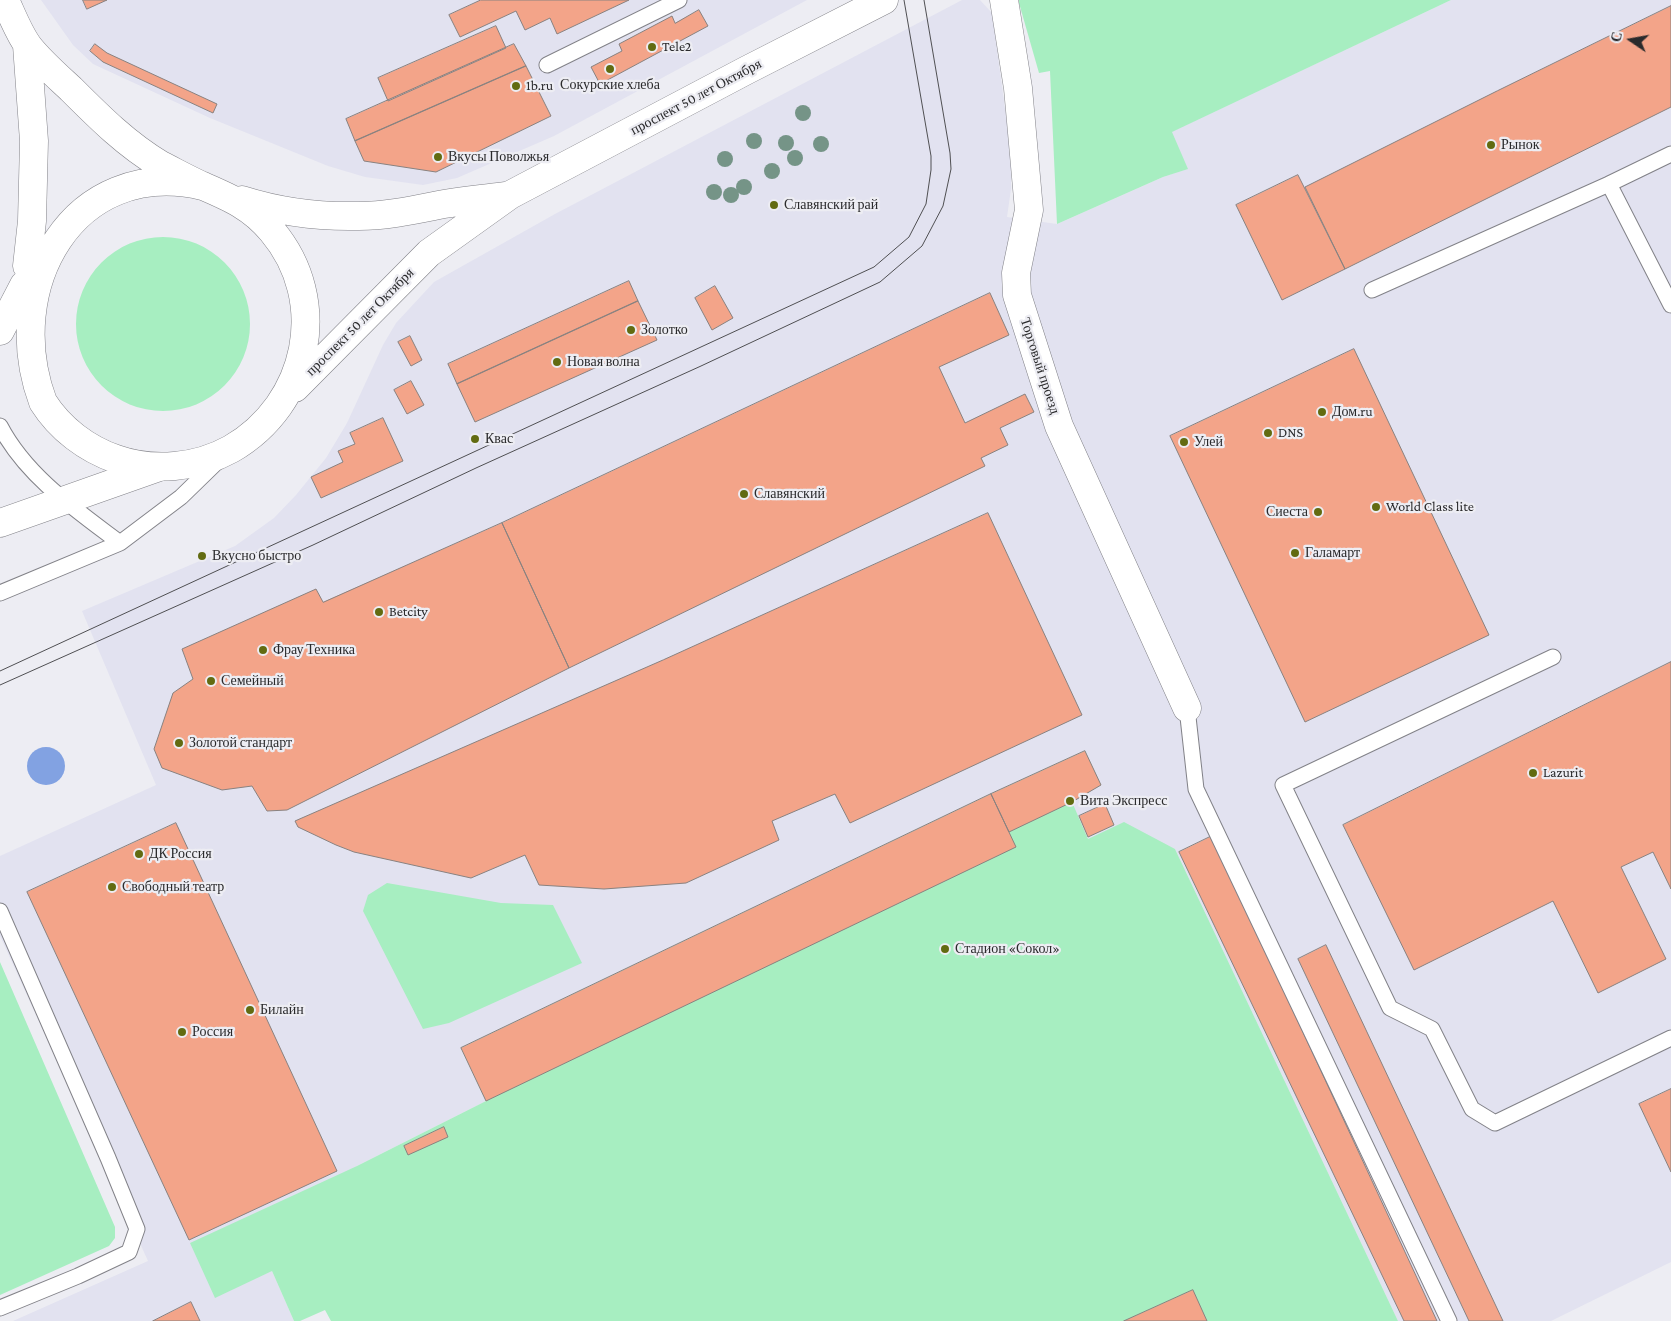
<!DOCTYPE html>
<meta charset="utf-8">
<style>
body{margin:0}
#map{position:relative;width:1671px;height:1321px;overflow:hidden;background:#ededf3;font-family:"Crimson Pro",serif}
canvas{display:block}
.north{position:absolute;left:1606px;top:15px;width:50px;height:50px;-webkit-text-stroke:4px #ededf3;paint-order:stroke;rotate:282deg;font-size:14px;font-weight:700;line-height:20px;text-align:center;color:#2a2a2c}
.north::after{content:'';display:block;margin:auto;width:18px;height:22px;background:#2a2a2c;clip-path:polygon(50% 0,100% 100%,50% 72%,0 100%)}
</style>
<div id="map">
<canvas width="1671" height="1321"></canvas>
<div class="north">С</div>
</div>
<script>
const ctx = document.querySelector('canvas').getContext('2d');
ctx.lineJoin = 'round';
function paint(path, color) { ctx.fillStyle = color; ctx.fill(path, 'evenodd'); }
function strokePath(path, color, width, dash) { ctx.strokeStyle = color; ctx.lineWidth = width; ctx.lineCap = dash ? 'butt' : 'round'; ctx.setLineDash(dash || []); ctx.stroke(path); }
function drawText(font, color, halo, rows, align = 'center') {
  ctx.font = font + ' "Crimson Pro",serif'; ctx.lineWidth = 4.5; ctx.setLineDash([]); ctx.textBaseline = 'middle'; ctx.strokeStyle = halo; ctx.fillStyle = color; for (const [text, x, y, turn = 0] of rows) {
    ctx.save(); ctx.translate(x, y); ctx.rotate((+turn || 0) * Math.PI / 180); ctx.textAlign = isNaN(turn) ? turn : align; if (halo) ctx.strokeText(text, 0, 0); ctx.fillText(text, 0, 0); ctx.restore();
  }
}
const built = new Path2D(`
 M41,0H807L554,136L457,178L423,185L365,177L328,166L210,118L93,64L73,45Z
 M962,0H980L992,13L1011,153V189L1007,217L1057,224L1163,177L1187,169L1171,132L1451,0H1671V1262L1551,1321H1398L1175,849L1088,839L461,1049L486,1101L357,1166L272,1271L294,1321H13L148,1261L0,936V856L156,785L82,611L235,546L274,518L296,495L326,458L347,423L383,345L396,323L434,282L555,214Z`);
const green = new Path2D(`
 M1019,0H1451L1172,132L1188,169L1163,177L1057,224L1050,71L1039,73L1019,3Z
 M76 324a87 87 0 1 1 174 0a87 87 0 1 1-174 0Z
 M1085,751L1101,785L1072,802L1088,839L1124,822L1175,849L1398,1321H331L325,1310L300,1321H294L272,1271L215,1298L190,1243L357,1166L486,1101L461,1048L991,794Z
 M387,883L501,903L553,905L582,963L449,1023L423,1029L363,911L368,895Z
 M0,962L115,1227V1238L109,1246L0,1295Z`);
const water = new Path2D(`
 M27 766a19 19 0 1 1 38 0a19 19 0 1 1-38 0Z`);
const building = new Path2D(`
 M83,0H107L87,9Z
 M481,0H629L557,34L550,18L525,30L516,11L460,37L449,15Z
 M1671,6V107L1345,269L1305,187L1497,91Z
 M699,10L708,26L600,84L591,67L622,51L619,44L672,16L675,23Z
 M496,26L506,48L388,101L378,78Z
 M95,44L107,53L217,104L213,113L103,62L90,51Z
 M514,44L526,66L355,141L346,119Z
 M526,66L551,116L436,172L364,161L355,141Z
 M1298,175L1345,269L1282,300L1236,205Z
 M629,281L638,301L457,384L448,364Z
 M715,286L733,318L712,330L695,298Z
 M990,293L1009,335L939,367L965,423L1025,394L1034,412L1000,428L1008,445L981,458L985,466L569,668L502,523Z
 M638,301L657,340L475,422L457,384Z
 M410,336L422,360L411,366L398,342Z
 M1354,349L1489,635L1305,722L1170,436Z
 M411,381L424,405L407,414L394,390Z
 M383,418L403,461L321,498L311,477L343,462L338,451L355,444L350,433Z
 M988,513L1082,715L850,823L835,794L772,821L779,840L686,883L604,889L539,885L525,855L471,878L354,852L336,845L298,827L295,821L663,660Z
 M502,523L569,668L287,810L267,811L252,786L222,790L162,768L154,749L173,693L193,679L182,649L316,589L323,602Z
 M1671,662V889L1653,852L1621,867L1666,959L1598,993L1553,901L1414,970L1343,825Z
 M1085,751L1101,785L1072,802L1009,832L991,794Z
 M991,794L1016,847L486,1101L461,1048Z
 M1105,804L1114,825L1088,837L1079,816Z
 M176,823L337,1171L189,1240L27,892Z
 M1212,836L1437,1321H1404L1179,852Z
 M1326,945L1503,1321H1469L1298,959Z
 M1671,1089V1172L1639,1104Z
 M444,1127L448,1137L408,1155L404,1146Z
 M1193,1290L1207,1321H1124Z
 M191,1302L200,1321H153Z`);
const service = new Path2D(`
 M547,65L679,0
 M1609,184L1671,154
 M1372,290L1609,184L1671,305
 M0,426C26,476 76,510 120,543
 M0,593L120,543L181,497L218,461
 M1553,657L1283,785L1390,1008L1432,1029L1472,1109L1495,1123L1671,1038
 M1187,708L1196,789L1449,1321
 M0,911L108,1158L137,1229L129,1252L78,1276L0,1308`);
const minor = new Path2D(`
 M1004,0L1018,88L1029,210L1016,273L1017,295L1059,426L1187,708`);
const secondary = new Path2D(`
 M0,331L24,285
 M0,523L159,467`);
const primary = new Path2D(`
 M5,0C12,15 19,34 29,47C41,62 57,76 71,89C99,117 127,145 161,165C175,172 189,180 203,186C231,198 252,207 272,231C331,301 309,404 231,449C197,468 153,472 116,459C87,449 60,429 43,402C0,287 73,156 203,186
 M27,45L34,141L32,221L27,266
 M242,200C280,212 319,217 359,216C384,216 409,211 434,206C458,201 482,199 506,196
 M295,388L429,253L510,195L747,70L884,0`);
const tram = new Path2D(`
 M0,671L874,267L909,237L926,204L931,170V156L904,0
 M0,685L313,545L476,468L701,366L880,282L922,246L943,206L951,169L950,153L924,0`);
const trees = [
 [803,113],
 [754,141],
 [786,143],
 [821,144],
 [795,158],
 [725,159],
 [772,171],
 [744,187],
 [714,192],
 [731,195]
];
const markers = [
 [652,47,5,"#626b11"],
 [610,69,5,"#626b11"],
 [516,86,5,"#626b11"],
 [1491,145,5,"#626b11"],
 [438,157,5,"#626b11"],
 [774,205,5,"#626b11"],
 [631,330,5,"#626b11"],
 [557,362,5,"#626b11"],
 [1322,412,5,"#626b11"],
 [1268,433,5,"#626b11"],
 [475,439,5,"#626b11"],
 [1184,442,5,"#626b11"],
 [744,494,5,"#626b11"],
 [1376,507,5,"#626b11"],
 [1318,512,5,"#626b11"],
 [1295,553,5,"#626b11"],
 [202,556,5,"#626b11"],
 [379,612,5,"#626b11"],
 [263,650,5,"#626b11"],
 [211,681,5,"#626b11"],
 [179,743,5,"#626b11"],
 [1533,773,5,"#626b11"],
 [1070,801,5,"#626b11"],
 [139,854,5,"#626b11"],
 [112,887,5,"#626b11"],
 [945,949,5,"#626b11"],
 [250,1010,5,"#626b11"],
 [182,1032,5,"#626b11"]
];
const poiNames = [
 ["Tele2",662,47],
 ["Сокурские хлеба",610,85,"center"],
 ["1b.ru",526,86],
 ["Рынок",1501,145],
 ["Вкусы Поволжья",448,157],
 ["Славянский рай",784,205],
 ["Золотко",641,330],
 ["Новая волна",567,362],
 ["Дом.ru",1332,412],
 ["DNS",1278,433],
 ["Квас",485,439],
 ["Улей",1194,442],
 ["Славянский",754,494],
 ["World Class lite",1386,507],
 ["Сиеста",1308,512,"right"],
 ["Галамарт",1305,553],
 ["Вкусно быстро",212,556],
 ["Betcity",389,612],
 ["Фрау Техника",273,650],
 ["Семейный",221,681],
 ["Золотой стандарт",189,743],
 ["Lazurit",1543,773],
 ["Вита Экспресс",1080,801],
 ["ДК Россия",149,854],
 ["Свободный театр",122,887],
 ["Стадион «Сокол»",955,949],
 ["Билайн",260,1010],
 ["Россия",192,1032]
];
const streetNames = [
 ["проспект 50 лет Октября",696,97,-28],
 ["проспект 50 лет Октября",360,322,-45],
 ["Торговый проезд",1040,366,72]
];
paint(built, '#e2e2f0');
paint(green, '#a7eec1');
paint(water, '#82a2e2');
paint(building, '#f3a489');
strokePath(building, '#898280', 1);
strokePath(service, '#828288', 17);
strokePath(minor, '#828288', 29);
strokePath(secondary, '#828288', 29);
strokePath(primary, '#828288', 29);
strokePath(service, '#fff', 15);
strokePath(minor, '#fff', 28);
strokePath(secondary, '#fff', 28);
strokePath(primary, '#fff', 28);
strokePath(tram, '#4f4f52', 1);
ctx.fillStyle = '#759487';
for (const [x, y] of trees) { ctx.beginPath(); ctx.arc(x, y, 8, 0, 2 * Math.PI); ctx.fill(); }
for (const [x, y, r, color] of markers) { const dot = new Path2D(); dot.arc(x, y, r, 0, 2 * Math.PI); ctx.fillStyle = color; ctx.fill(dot); strokePath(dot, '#ededf3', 2); }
drawText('14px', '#2a2a2c', '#ededf3', poiNames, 'left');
drawText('14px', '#2a2a2c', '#ededf3', streetNames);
</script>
